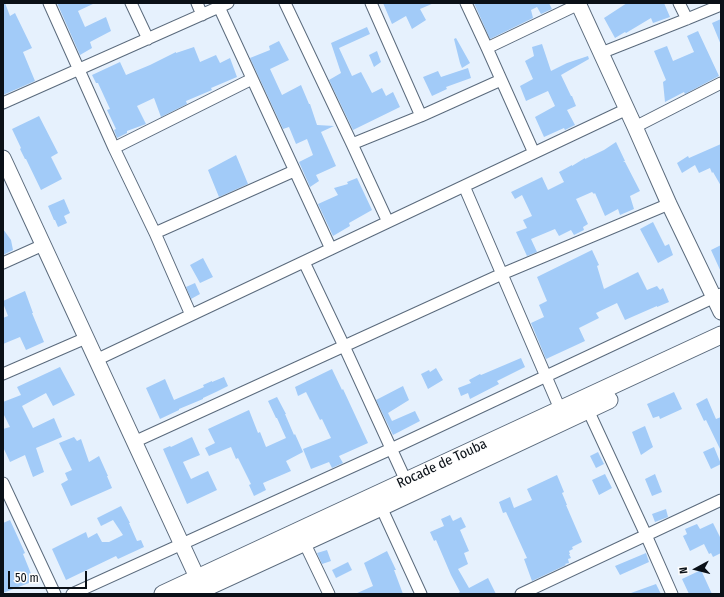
<!DOCTYPE html>
<style>
body{margin:0}
#map{position:relative;width:724px;height:597px;overflow:hidden;background:#e6f1fd;font-family:"Fira Sans Condensed",sans-serif}
canvas{display:block}
.frame{position:absolute;inset:0;border:4px solid #0a1017;pointer-events:none}
.north{position:absolute;left:676px;top:549px;width:40px;height:40px;-webkit-text-stroke:3px #fdfdfd;paint-order:stroke;rotate:263deg;font-size:11px;font-weight:700;line-height:16px;text-align:center;color:#0a1017}
.north::after{content:'';display:block;margin:auto;width:14px;height:18px;background:#0a1017;clip-path:polygon(50% 0,100% 100%,50% 72%,0 100%)}
.scale{position:absolute;left:8px;top:571px;width:79px;height:18px;box-sizing:border-box;border:2px solid #0a1017;border-top:0;padding-left:5px;font-size:12px;line-height:14px;white-space:nowrap;color:#0a1017;-webkit-text-stroke:3px #fdfdfd;paint-order:stroke}
</style>
<div id="map">
<canvas width="724" height="597"></canvas>
<div class="frame"></div>
<div class="north">N</div>
<div class="scale">50 m</div>
</div>
<script>
const ctx = document.querySelector('canvas').getContext('2d');
ctx.lineJoin = 'round';
function paint(path, color) { ctx.fillStyle = color; ctx.fill(path, 'evenodd'); }
function strokePath(path, color, width, dash) { ctx.strokeStyle = color; ctx.lineWidth = width; ctx.lineCap = dash ? 'butt' : 'round'; ctx.setLineDash(dash || []); ctx.stroke(path); }
function drawText(font, color, halo, rows, align = 'center') {
  ctx.font = font + ' "Fira Sans Condensed",sans-serif'; ctx.lineWidth = 3; ctx.setLineDash([]); ctx.textBaseline = 'middle'; ctx.strokeStyle = halo; ctx.fillStyle = color; for (const [text, x, y, turn = 0] of rows) {
    ctx.save(); ctx.translate(x, y); ctx.rotate((+turn || 0) * Math.PI / 180); ctx.textAlign = isNaN(turn) ? turn : align; if (halo) ctx.strokeText(text, 0, 0); ctx.fillText(text, 0, 0); ctx.restore();
  }
}
const building = new Path2D(`
 M3,3H5L10,16L15,13L32,48L23,52L35,81L3,95Z
 M57,3H95L78,11L85,27L106,17L111,31L90,42L92,48L80,55Z
 M383,3H434L420,9L426,20L412,29L406,16L392,24Z
 M474,3H549L552,9L541,14L537,7L531,10L533,18L490,39Z
 M627,3H664L670,17L653,23L651,18L626,33L625,32L615,38L604,18Z
 M721,19V45L712,23Z
 M367,27L370,34L339,48L352,76L361,72L372,93L382,88L386,96L393,92L400,107L353,130L329,80L341,73L331,43Z
 M698,31L719,76L685,94L684,92L665,102L663,82L666,80L654,51L667,46L673,61L694,52L687,36Z
 M456,38L470,63L462,68L460,63L454,39Z
 M279,41L289,60L270,69L282,95L301,85L309,104H310L317,125L334,126L321,132L336,166L316,175L319,181L310,187L299,162L313,155L307,139L296,144L289,127L283,129L250,58L270,50L269,46Z
 M542,44L551,71L567,63L588,56L589,59L561,75L571,96H572L576,106L567,110L575,125L565,130L564,128L544,137L535,117L555,106L548,91L526,101L520,86L533,79L525,61L534,56L532,47Z
 M194,47L200,62L216,55L220,63L230,58L237,77L211,88L212,90L186,101L187,104L161,117L154,98L137,106L146,124L127,131V133L117,138L114,130L116,129L107,110L110,109L98,83H96L92,75L120,62L126,75L150,65L176,52V53Z
 M377,51L381,62L374,67L369,55Z
 M468,68L471,78L446,87L447,89L432,96L423,77L438,71L441,77Z
 M39,116L58,153L51,157L62,179L41,190L26,159H25L20,149L21,148L12,129Z
 M616,142L625,161L623,162H625L640,191L630,196L634,209L620,215L618,209L605,216L595,193L594,194L592,192L576,199L588,224L583,227L584,230L574,235L571,230L559,236L555,229L531,239L537,252L527,256L516,232L527,228L523,220L532,216L522,195L515,199L511,192L542,177L548,190L564,182L559,172L572,165V166L585,158V159L604,150Z
 M721,144V186L713,172L712,173L710,168L699,173L695,165L682,173L677,163L688,156L689,158Z
 M236,155L248,184L219,197L208,170Z
 M357,178L372,210L349,223L350,226L333,236L318,204L338,195L334,188L348,184L347,182Z
 M64,199L70,213L64,216L67,223L58,227L55,220H54L48,206Z
 M653,222L665,246L669,244L673,255L658,263L640,229Z
 M3,229L11,240L13,250L3,255Z
 M721,245V272L711,250Z
 M592,250L599,265L597,266L604,289L638,272L647,290L657,286L660,290L663,288L669,302L657,307V306L625,320L617,303L596,313L599,318L579,328L585,341L546,359L531,323L544,317L539,305L547,301L537,277Z
 M203,258L213,277L200,283L190,265Z
 M195,283L200,294L191,299L186,287Z
 M25,291L33,313H32L44,342L26,350L20,337L3,344V318L8,316L3,303V301Z
 M521,358L525,367L497,381L499,384L470,399L468,393L461,396L458,388L471,383L469,380L480,374L481,375Z
 M60,367L75,395L53,406L46,393L22,406L33,428L54,418L62,437L36,448L44,472L33,477L25,455L10,462L3,447V429L10,427L3,413V402L21,395L17,387Z
 M436,368L443,380L428,389L421,374L429,370L430,372Z
 M332,369L342,390L343,389L368,443L339,456L343,463L332,468L329,462L311,469L303,449L331,438L322,419L320,420L306,392L298,396L295,387Z
 M224,377L228,386L216,392L203,398V399L179,409V410L160,419L146,388L165,379L174,400L204,387L203,385L212,381V382Z
 M403,386L409,400L388,413L392,421L415,411L420,421L393,435L376,400Z
 M674,392L682,409L660,419L659,416L653,418L647,404Z
 M277,397L286,414H285L294,435L295,434L303,452L286,461L291,471L263,483L266,490L254,496L249,485L251,484L238,458L236,459L231,447L209,456L205,448L215,443L208,429L249,410L258,433L260,432L266,447L286,438L277,418H276L268,401Z
 M707,398L716,419L721,417V451L706,420L704,421L696,404Z
 M645,426L653,447L641,455L632,432Z
 M74,437L77,441L81,439L89,462L99,456L108,476H107L112,488L71,506L61,484L68,480L65,473L72,470L59,443Z
 M192,437L200,455L183,462L191,479L208,471L217,490L187,504L163,449L170,446L171,447Z
 M714,447L721,464L711,469L703,452Z
 M598,452L604,464L596,468L590,456Z
 M605,474L612,488L599,495L592,480Z
 M655,474L662,492L652,496L645,479Z
 M557,475L564,492L562,493L567,505H566L582,542L572,547L573,549L569,551L570,554H569L571,558L568,559L569,563L565,564L566,565L532,581L524,559L527,558L506,512L503,513L499,502L510,497L514,508L532,500L527,489Z
 M121,506L130,523H129L137,541L141,540L144,547L118,559L116,556L66,580L52,549L86,532L88,538L97,533L102,542H109L123,535L113,520L101,526L97,518Z
 M666,509L668,517L655,522L652,514Z
 M450,515L453,521L461,517L466,527L460,530L469,551L464,553L468,564L458,569L469,588L488,578L496,594H457L460,592L451,575L436,540L434,541L430,532L444,526L441,519Z
 M10,520L25,553L23,554L34,581L3,593V523Z
 M713,523L721,539V553L713,557L711,553L709,554L704,544L690,551L683,536L687,534L685,529L697,524L700,529Z
 M327,550L331,561L322,564L317,553Z
 M387,551L396,570H394L403,594H355L373,586L364,563Z
 M646,553L649,562L620,575L615,566Z
 M348,562L352,570L336,578L332,570Z
 M701,570L712,594H689L682,579Z
 M656,584L661,594H632L631,593Z`);
const street = new Path2D(`
 M49,3L114,148L155,233L191,315
 M131,3L148,39
 M197,3L202,15
 M285,3L352,144L388,222
 M371,3L421,116
 M466,3L487,48L534,153
 M679,3L687,19
 M219,7L331,249
 M487,48L579,4
 M601,53L687,19L721,5
 M3,103L228,3
 M635,127L721,83
 M352,144L421,116L501,80
 M114,148L252,79
 M464,186L560,409
 M155,233L294,171
 M304,262L344,346L406,481
 M3,263L43,245
 M96,360L627,109
 M3,374L86,338
 M588,410L646,535L672,594
 M134,442L502,274L669,204
 M3,483L55,594
 M381,507L421,594
 M304,542L329,594
 M72,594L391,449L721,294
 M521,594L721,500`);
const secondary = new Path2D(`
 M578,3L635,127L669,204L721,312
 M3,158L202,588`);
const primary = new Path2D(`
 M163,594L309,526L721,335
 M192,594L381,507L609,400`);
const streetNames = [
 ["Rocade de Touba",442,464,-25]
];
paint(building, '#a2cbf8');
strokePath(street, '#5a6a7c', 13);
strokePath(secondary, '#5a6a7c', 17);
strokePath(primary, '#5a6a7c', 19);
strokePath(street, '#fff', 11);
strokePath(secondary, '#fff', 15);
strokePath(primary, '#fff', 17);
drawText('14px', '#0a1017', '#fdfdfd', streetNames);
</script>
